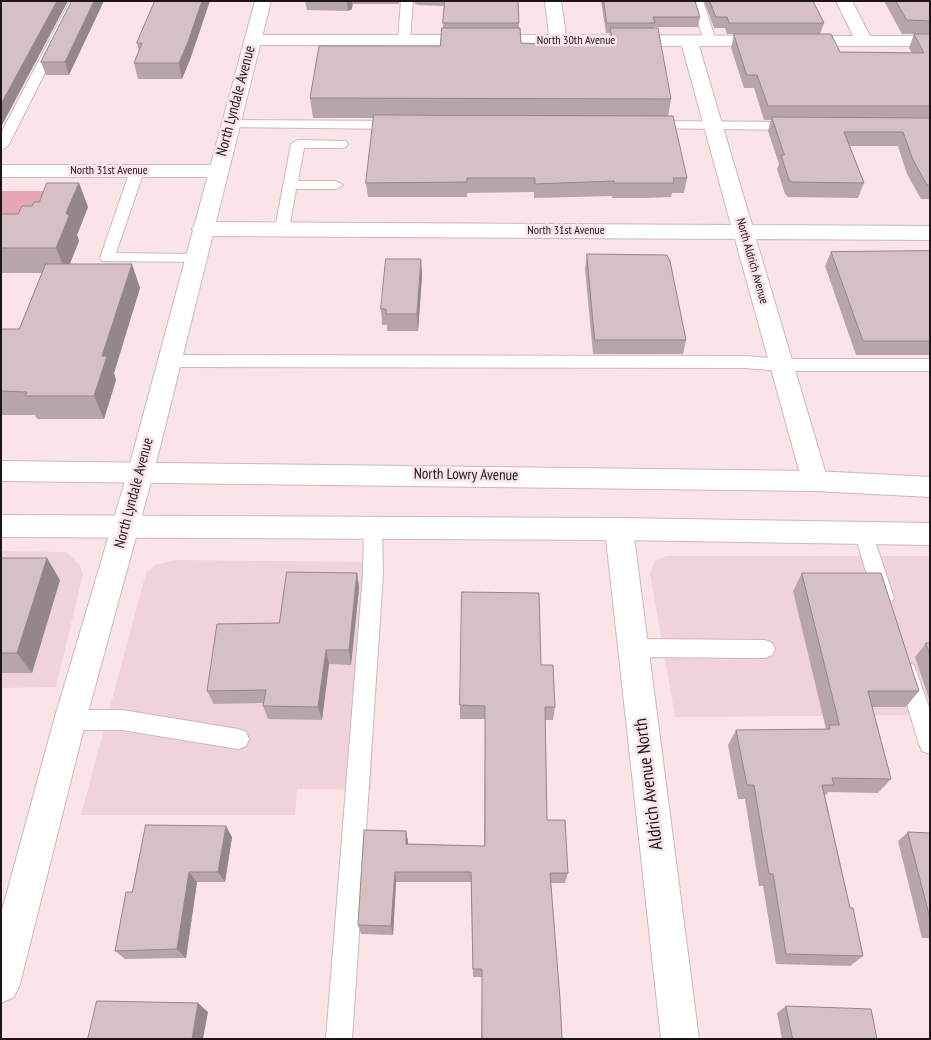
<!DOCTYPE html>
<style>
body{margin:0}
#map{position:relative;width:931px;height:1040px;overflow:hidden;background:#fae4e8;font-family:"PT Sans Narrow",sans-serif}
canvas{display:block}
.frame{position:absolute;inset:0;border:2px solid #1d1617;pointer-events:none}
</style>
<div id="map">
<canvas width="931" height="1040"></canvas>
<div class="frame"></div>
</div>
<script>
const ctx = document.querySelector('canvas').getContext('2d');
ctx.lineJoin = 'round';
function paint(path, color) { ctx.fillStyle = color; ctx.fill(path, 'evenodd'); }
function strokePath(path, color, width, dash) { ctx.strokeStyle = color; ctx.lineWidth = width; ctx.lineCap = dash ? 'butt' : 'round'; ctx.setLineDash(dash || []); ctx.stroke(path); }
function drawText(font, color, halo, rows, align = 'center') {
  ctx.font = font + ' "PT Sans Narrow",sans-serif'; ctx.lineWidth = 5; ctx.setLineDash([]); ctx.textBaseline = 'middle'; ctx.strokeStyle = halo; ctx.fillStyle = color; for (const [text, x, y, turn = 0] of rows) {
    ctx.save(); ctx.translate(x, y); ctx.rotate((+turn || 0) * Math.PI / 180); ctx.textAlign = isNaN(turn) ? turn : align; if (halo) ctx.strokeText(text, 0, 0); ctx.fillText(text, 0, 0); ctx.restore();
  }
}
const built = new Path2D(`
 M1,551L66,552L79,564L83,574L56,687L1,688Z
 M667,556H930V715L675,717L650,573L655,561Z
 M175,560L381,562L371,790L297,789L295,815H81L146,573L155,565Z`);
const green = new Path2D(`
 M1,191H45L26,235H1Z`);
const service = new Path2D(`
 M70,1H81L8,146L1,150V133Z
 M401,1H413L410,40L404,44L398,40Z
 M691,1H703L716,41L714,43L710,45L704,41Z
 M230,120L399,121L405,125L399,129L225,127L224,124Z
 M651,121L794,122L800,126L794,130L646,128L645,125Z
 M298,140L346,141L348,144L346,147L341,148H304L298,181H336L343,185L336,189H296L289,229L282,233L275,229L291,144Z
 M137,167L144,171L116,253L195,254L202,259L200,262L102,261L100,258L130,171Z
 M169,355L745,356L782,359H930V371H782L745,368L169,367L163,365L161,361L163,357Z
 M373,520L380,523L382,528L383,574L352,1039H326L363,574L364,528L366,523Z
 M863,524L870,527L872,532L894,598L891,604L884,606L877,604L874,598L854,532L856,527Z
 M633,639L765,640L772,643L775,649L772,655L765,658L633,657L626,654L623,648L626,642Z
 M907,663L914,665L930,710V754L922,751L919,744L897,672L900,665Z
 M70,710H122L238,729L246,732L249,739L246,746L238,749L122,730H70L62,727L59,720L62,713Z`);
const minor = new Path2D(`
 M545,1H561L566,35L853,36L836,1H852L870,36H930V46H699L752,225L930,226V240L756,239L828,481L824,488L815,491L806,488L802,481L735,239L203,236L195,234L192,229L195,224L203,222L731,225L682,46L253,45L247,44L244,40L247,36L253,35H549Z
 M1,165H217L224,167L227,171L224,175L217,177H1Z
 M619,518L629,521L633,529L699,1039H661L605,529L609,521Z`);
const tertiary = new Path2D(`
 M255,1H271L154,471L86,720L20,984L14,997L1,1003V914L54,720L128,471Z`);
const secondary = new Path2D(`
 M1,461L815,471L930,477V497L815,491L1,481Z
 M1,515L619,518L930,523V545L619,540L1,537Z`);
const wall = new Path2D(`
 M72,1L69,75H46L41,62Z
 M155,1L191,57L182,79H138L134,63L139,51L137,43Z
 M305,1H400L399,4H353L352,9L348,11L307,10Z
 M414,1H518L519,28L521,43L549,44H609L610,33H606L601,1H695L700,17L698,27H654V28L671,99L668,116L687,178L684,193H672L671,197L644,198H612V196L534,198V192L467,193V197H368L366,183L374,118H313L310,98L440,46L443,28L444,6L418,5L415,4Z
 M704,1H813L824,23L820,34H727L725,28H714Z
 M884,1H930V199H921L907,174L898,146H850L864,183L858,198L788,197L785,194L777,169L779,164L768,131L771,120H764L754,88H744L731,48L734,34L840,52L912,53L909,48L914,34H902Z
 M79,183L88,207L77,235L79,241L70,264L140,288L114,373L116,380L104,419H37L35,415H1V329H19L42,273H1V214H18L39,202Z
 M930,251V355H856L825,266L831,252Z
 M587,254L686,340L683,354H593L585,269Z
 M421,259L422,276L418,331H387V325H382L381,309Z
 M1,558L60,580L32,673H1Z
 M357,573L359,588L351,665L329,664L322,720L268,719L263,706L264,703L214,704L207,691L279,623Z
 M802,573L919,691L906,707H872L891,779L878,793L828,792L825,796L850,908L863,956L850,966L776,964L763,886H759L745,799H738L728,745L736,730L826,729L793,591Z
 M926,643H930V699H929L915,657Z
 M541,665L555,707L553,720H545L547,820L568,873L565,883H551L562,1039H481L482,977H473L471,882H396L393,935L361,934L358,925L406,831L408,844L484,846L485,719H460V705Z
 M908,832L930,833V938H922L898,841Z
 M232,837L225,882H197L186,958L125,959L115,951L132,892Z
 M786,1006L877,1039H782L777,1013Z`);
const shadedWall = new Path2D(`
 M57,1H68L1,127V104Z
 M94,1H104L69,75L65,62Z
 M202,1H210L191,57L182,79L179,63Z
 M347,1H352V9L348,11Z
 M79,183L88,207L77,235L79,241L66,273L56,248L66,213Z
 M421,259L422,276L418,331L417,314Z
 M132,264L140,288L114,373L116,380L104,419L94,396L102,356Z
 M47,558L60,580L32,673L17,653Z
 M357,573L359,588L351,665L349,650Z
 M326,650L329,664L322,720L318,707Z
 M226,826L232,837L225,882L218,872Z
 M406,831L408,842L407,855L406,844Z
 M189,872L197,882L186,958L177,949Z
 M395,872L396,882L393,935L391,926Z
 M198,1003L208,1012L203,1039H192Z`);
const building = new Path2D(`
 M1,1H57L1,104Z
 M72,1H94L65,62H41Z
 M155,1H202L188,42L179,63H134L142,43H137Z
 M445,1H518L519,23H443Z
 M604,1H695L700,17H653L655,23H607Z
 M710,1H813L824,23H729L727,17H716Z
 M896,1H930V21L907,20Z
 M442,28H520L521,43L549,44H613L610,28H658L671,99L310,98L319,46H440Z
 M734,34H831L840,52L924,53L914,34H930V106H768L757,75H747Z
 M374,115L673,116L687,178H673L674,183H614V181L535,184V178H467V182L366,183Z
 M772,117L930,118V185H927L913,160L903,132H844L864,183L792,182L789,180L781,155H784Z
 M47,183H79L66,213L69,216L56,248H1V214H18L22,206H32L34,202H39Z
 M930,251V341H863L831,252Z
 M587,254L667,255L670,261L686,340H595Z
 M386,259H421L417,314H386V309H381Z
 M46,264H132L102,356H107L94,396H25L27,392L1,391V329H19Z
 M1,558H47L17,653H1Z
 M287,572L357,573L349,650H326L318,707L263,706L266,690L207,691L217,624L279,623Z
 M802,573H881L919,691H868L891,779L832,778L834,785H822L850,908H853L863,956L786,954L773,874H769L754,785H747L736,730L830,729L829,725H839Z
 M462,592L539,593L541,665H553L555,707H545L547,820H565L568,873H550L560,999L562,1039H482V969H473L471,872H395L391,926L358,925L364,830L406,831V844L485,846V706L460,705Z
 M926,643H930V655Z
 M146,825L226,826L218,872H189L177,949L115,951L126,892H132Z
 M908,832L930,833V918Z
 M97,1001L198,1003L192,1039H88Z
 M786,1006L871,1009L877,1039H793Z`);
const farStreetnames = [
 ["North 30th Avenue",576,41],
 ["North 31st Avenue",109,171],
 ["North 31st Avenue",566,231],
 ["North Aldrich Avenue",752,261,74]
];
const streetNames = [
 ["North Lyndale Avenue",236,101,-75],
 ["North Lowry Avenue",466,475,1],
 ["North Lyndale Avenue",134,493,-75]
];
const nearStreetnames = [
 ["Aldrich Avenue North",649,784,-97]
];
paint(built, '#f0d3d8');
paint(green, '#e4a6b2');
strokePath(service, '#cdb8bb', 2);
strokePath(minor, '#cdb8bb', 2);
strokePath(tertiary, '#cdb8bb', 2);
strokePath(secondary, '#cdb8bb', 2);
paint(service, '#fff');
paint(minor, '#fff');
paint(tertiary, '#fff');
paint(secondary, '#fff');
paint(wall, '#b7a5a9');
paint(shadedWall, '#958689');
paint(building, '#d5c0c4');
strokePath(building, '#958689', 1);
drawText('12px', '#1d1617', '#fae4e8', farStreetnames);
drawText('15px', '#1d1617', '#fae4e8', streetNames);
drawText('18px', '#1d1617', '#fae4e8', nearStreetnames);
</script>
